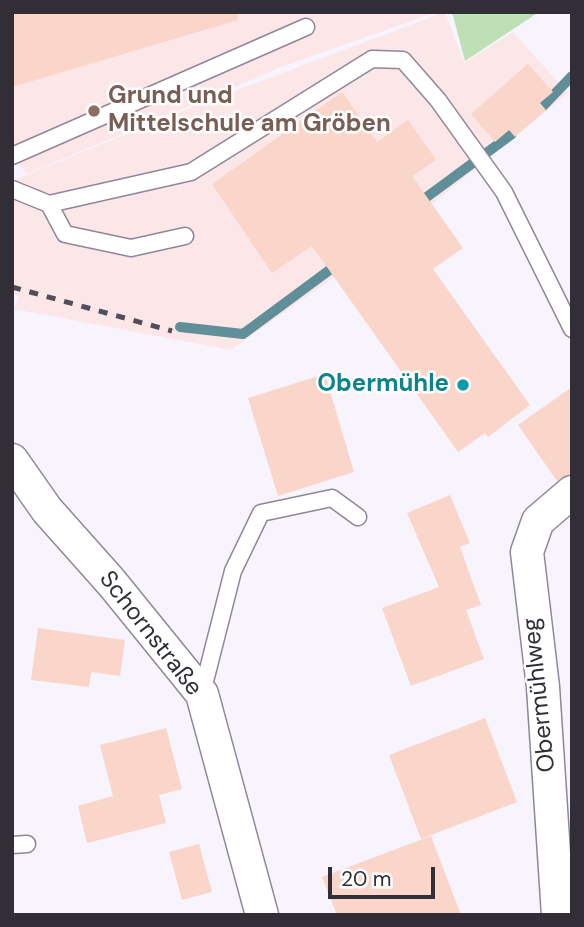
<!DOCTYPE html>
<meta charset="utf-8">
<style>
body{margin:0}
#map{position:relative;width:584px;height:927px;overflow:hidden;background:#f8f4fd;font-family:"DM Sans",sans-serif}
canvas{display:block}
.frame{position:absolute;inset:0;border:14px solid #322e37;pointer-events:none}
.scale{position:absolute;left:328px;top:867px;width:107px;height:32px;box-sizing:border-box;border:4px solid #322e37;border-top:0;padding-left:9px;font-size:21px;line-height:24px;white-space:nowrap;color:#322e37;-webkit-text-stroke:5px #fff;paint-order:stroke}
</style>
<div id="map">
<canvas width="584" height="927"></canvas>
<div class="frame"></div>
<div class="scale">20 m</div>
</div>
<script>
const ctx = document.querySelector('canvas').getContext('2d');
ctx.lineJoin = 'round';
function paint(path, color) { ctx.fillStyle = color; ctx.fill(path, 'evenodd'); }
function strokePath(path, color, width, dash) { ctx.strokeStyle = color; ctx.lineWidth = width; ctx.lineCap = dash ? 'butt' : 'round'; ctx.setLineDash(dash || []); ctx.stroke(path); }
function drawText(font, color, halo, rows, align = 'center') {
  ctx.font = font + ' "DM Sans",sans-serif'; ctx.lineWidth = 5; ctx.setLineDash([]); ctx.textBaseline = 'middle'; ctx.strokeStyle = halo; ctx.fillStyle = color; for (const [text, x, y, turn = 0] of rows) {
    ctx.save(); ctx.translate(x, y); ctx.rotate((+turn || 0) * Math.PI / 180); ctx.textAlign = isNaN(turn) ? turn : align; if (halo) ctx.strokeText(text, 0, 0); ctx.fillText(text, 0, 0); ctx.restore();
  }
}
const industrial = new Path2D(`
 M445,12L464,63L513,32L568,93L399,231L231,350L14,309L19,296L12,294V181L187,109Z`);
const education = new Path2D(`
 M12,12H437L284,66L27,174L12,156Z`);
const green = new Path2D(`
 M452,12H539L465,61Z`);
const stream = new Path2D(`
 M543,106L572,76
 M416,205L512,134
 M180,327L243,334L339,263`);
const building = new Path2D(`
 M12,12H237L238,20L12,87Z
 M528,64L553,92L540,103L546,110L515,137L509,130L495,142L471,114Z
 M342,92L377,142L408,120L436,160L412,176L463,248L433,269L530,405L488,437L485,433L458,452L312,246L272,273L212,184Z
 M325,374L354,472L278,496L248,398Z
 M572,387V474L557,481L518,425Z
 M450,495L470,543L460,547L481,605L466,610L484,659L411,686L382,608L439,587L407,513Z
 M38,628L125,640L120,676L91,672L89,687L31,680Z
 M485,718L517,802L421,839L389,755Z
 M166,728L182,789L159,795L166,823L87,843L78,806L113,796L100,745Z
 M431,836L461,915H337L322,877Z
 M199,844L212,892L182,900L169,852Z`);
const service = new Path2D(`
 M12,156L306,27
 M12,189L49,204L65,234L131,248L185,236
 M49,204L191,172L372,59L403,60L438,100L504,192L572,329
 M202,693L233,571L261,513L332,498L358,517
 M12,845L27,844`);
const minor = new Path2D(`
 M12,460L47,510L112,583L202,694L262,915
 M558,915L543,687L527,552L538,521L572,492`);
const rail = new Path2D(`
 M12,287L172,331`);
const markers = [
 [94,111,7,"#8d6e63"],
 [463,385,7,"#0f9aa8"]
];
const educationNames = [
 ["Grund und",108,97],
 ["Mittelschule am Gröben",108,125]
];
const cultureNames = [
 ["Obermühle",449,385]
];
const streetNames = [
 ["Schornstraße",150,634,52],
 ["Obermühlweg",540,695,-96]
];
paint(industrial, '#fbe6e8');
paint(education, '#fce6e7');
paint(green, '#bfdfb6');
strokePath(stream, '#608f99', 10);
paint(building, '#f9d6c9');
strokePath(service, '#8f869b', 19);
strokePath(minor, '#8f869b', 35);
strokePath(service, '#fff', 16);
strokePath(minor, '#fff', 32);
strokePath(rail, '#524e57', 5, [9, 9]);
for (const [x, y, r, color] of markers) { const dot = new Path2D(); dot.arc(x, y, r, 0, 2 * Math.PI); ctx.fillStyle = color; ctx.fill(dot); strokePath(dot, '#fff', 2.5); }
drawText('bold 24px', '#785e54', '#fff', educationNames, 'left');
drawText('bold 24px', '#0d838f', '#fff', cultureNames, 'right');
drawText('24px', '#322e37', '#fff', streetNames);
</script>
